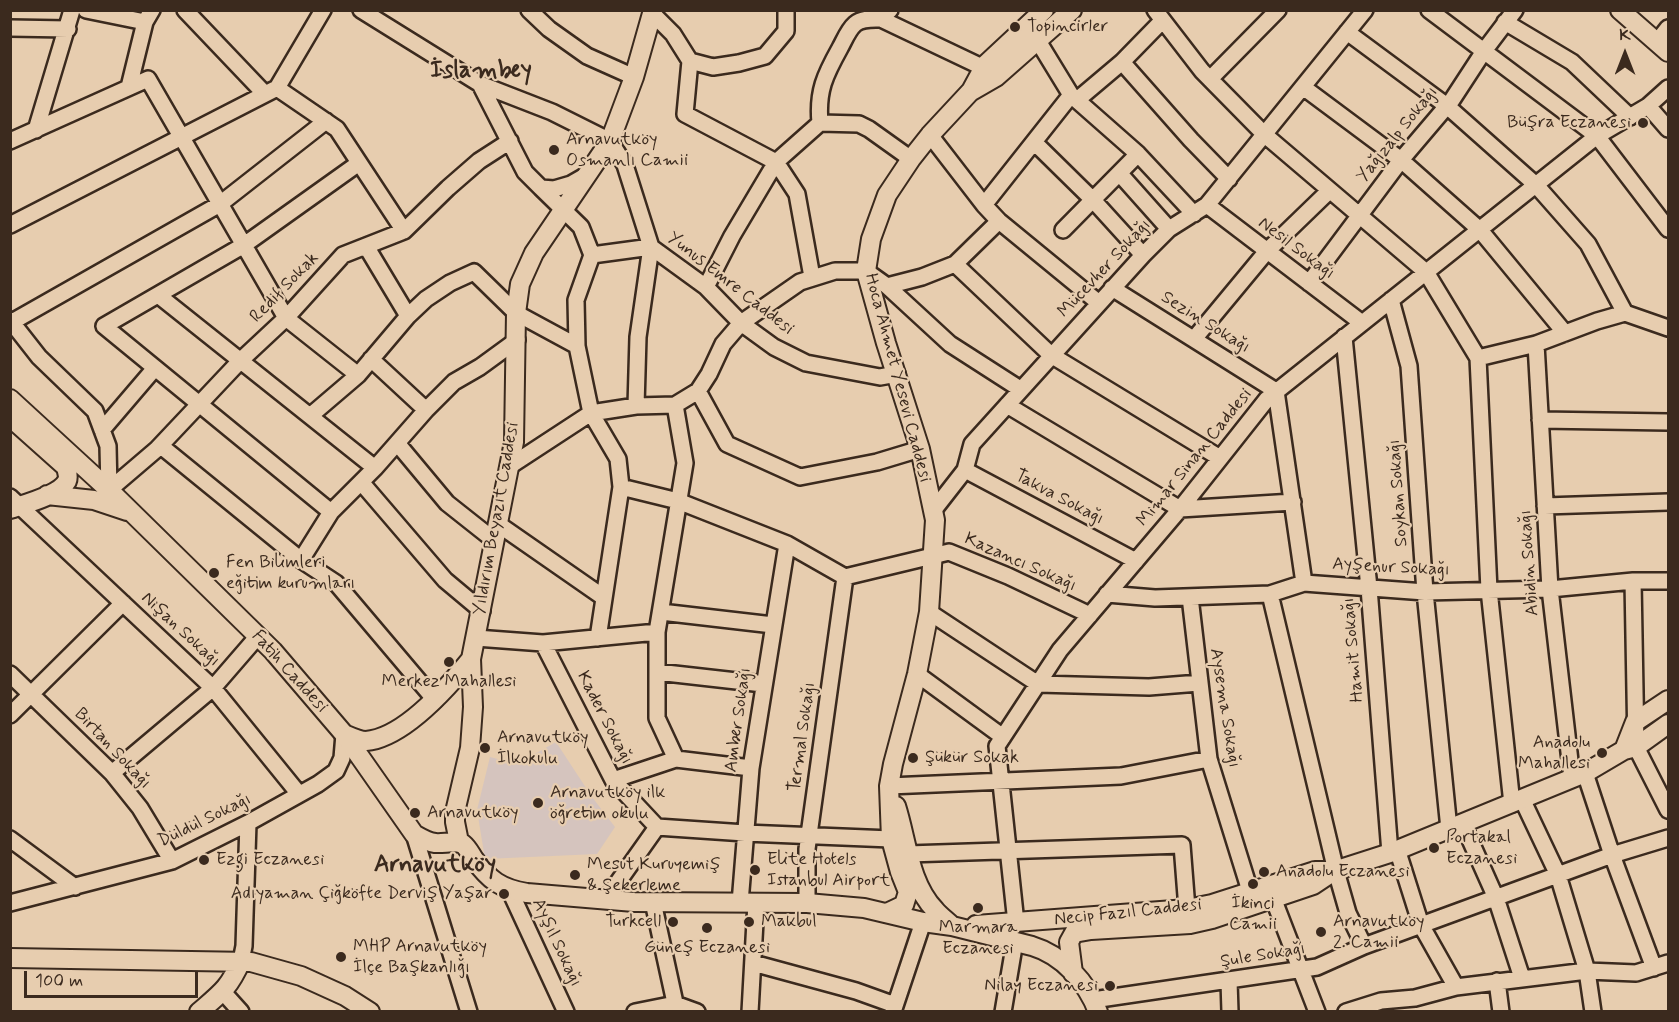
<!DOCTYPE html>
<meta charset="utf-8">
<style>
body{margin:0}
#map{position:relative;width:1679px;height:1022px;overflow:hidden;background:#e7cdaf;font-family:Mynerve,sans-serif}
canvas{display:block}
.frame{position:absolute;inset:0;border:12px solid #3b2a1e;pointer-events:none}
.north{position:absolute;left:1595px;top:24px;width:60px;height:60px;-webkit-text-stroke:4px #e7cdaf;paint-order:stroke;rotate:0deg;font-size:16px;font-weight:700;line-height:24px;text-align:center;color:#3b2a1e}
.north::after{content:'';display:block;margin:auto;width:21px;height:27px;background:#3b2a1e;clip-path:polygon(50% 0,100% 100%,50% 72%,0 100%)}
.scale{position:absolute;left:24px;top:971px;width:174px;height:27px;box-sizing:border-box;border:3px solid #3b2a1e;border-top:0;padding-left:8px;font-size:18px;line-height:21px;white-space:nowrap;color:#3b2a1e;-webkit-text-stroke:4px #e7cdaf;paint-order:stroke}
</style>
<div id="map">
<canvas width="1679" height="1022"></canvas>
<div class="frame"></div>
<div class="north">K</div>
<div class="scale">100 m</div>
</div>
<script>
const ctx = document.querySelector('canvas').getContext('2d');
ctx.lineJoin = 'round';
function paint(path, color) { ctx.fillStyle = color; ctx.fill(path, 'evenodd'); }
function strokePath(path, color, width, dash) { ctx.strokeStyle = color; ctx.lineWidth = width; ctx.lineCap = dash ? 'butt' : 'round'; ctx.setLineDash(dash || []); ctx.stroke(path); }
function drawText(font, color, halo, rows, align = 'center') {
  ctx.font = font + ' Mynerve,sans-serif'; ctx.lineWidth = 4.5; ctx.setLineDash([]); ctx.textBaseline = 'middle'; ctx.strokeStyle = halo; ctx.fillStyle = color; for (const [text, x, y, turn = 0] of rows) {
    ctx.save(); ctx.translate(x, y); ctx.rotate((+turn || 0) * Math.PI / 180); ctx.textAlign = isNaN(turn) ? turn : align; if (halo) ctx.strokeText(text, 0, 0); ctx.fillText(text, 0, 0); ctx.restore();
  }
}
const built = new Path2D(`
 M556,742L592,797L615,827L597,854L485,859L477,810L490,757L517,764Z`);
const minor = new Path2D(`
 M86,10L145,22
 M185,10L265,94
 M361,10L480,84L552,112L610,141L625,165L651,247L706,287L741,323L774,347L806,363L880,377L897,374
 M529,10L549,29L587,56L634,77
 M1155,10L1202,71L1265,135L1426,272L1478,358L1489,590L1512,804
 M1429,10L1597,136L1668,229
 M652,13L673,34L690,61L685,114L776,162L797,194L812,277
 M881,19L984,68
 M1505,22L1572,62L1630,117
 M10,28L68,29
 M1347,32L1447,106L1536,185L1588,244L1625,313
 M1038,41L1071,95L1138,154L1194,214
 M1657,42L1668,28
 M690,61L713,67L739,63L765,56L786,31V10
 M1122,62L1191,140L1229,179
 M1210,79L1278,10
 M480,84L525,172L541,188L554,189L571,184L585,176
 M129,87L145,22L152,10
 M1303,87L1401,160L1480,230L1565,333
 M277,88L337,129L404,231
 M1077,100L1122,62L1162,21
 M1648,106L1668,129
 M820,123C817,91 825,75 840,48C844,41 848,30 855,24C862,18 872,19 881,19L890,10
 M36,130L72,10
 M930,135L984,205L999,221L1099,303
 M10,141L148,79L286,318L358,375
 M1034,142L1093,200L1143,255
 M1120,174L1169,229
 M541,188L581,227L592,255
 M984,205L1071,95
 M1207,205L1362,323
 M10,225L277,88L323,10
 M1063,230L1138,154
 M366,246L408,316
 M955,264L1051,355L1220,458
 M1309,283L1401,160L1452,100L1484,51L1515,10
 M887,286L950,344L1020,389
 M706,287L732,236L776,162L820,123L859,124L869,129L911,159
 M1112,288L1276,391L1304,583L1425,592L1550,589L1633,581H1668
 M158,295L375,468
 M1391,300L1409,366L1425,592L1449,829
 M10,320L39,357L95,411L108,446L109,490
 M12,322L220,204L326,121
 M1344,337L1369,588L1390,853
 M1194,339L1267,251L1329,191
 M1536,344L1550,589L1572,778
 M1478,358L1536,344L1597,321L1625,313L1668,328
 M371,359L426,410
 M698,391L727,444L800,477L877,462L920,449
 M675,405L685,463L657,632V718L676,759
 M1007,405L1180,509L1293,502
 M636,406L638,337L651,247L592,255L576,300L577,346L591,413L618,459L621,487L678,501L787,544L845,577L949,552L1008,576L1090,615
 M310,416L358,375L408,316L426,299L450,283L474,272L516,313L577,346
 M1540,420L1668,422
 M102,430L155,368
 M397,443L447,503L495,541
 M161,446L301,560L336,583L435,700
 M510,466L591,413L636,406L675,405L698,391L709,374L723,344L741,323L800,282L835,271H866L887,286L922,277L955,264L999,221
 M965,470L1136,561
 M361,482L445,580L482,611
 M109,490L157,449L240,361L286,318L343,255L404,231L448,188L479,161L510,141
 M10,497L213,688L299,794
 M1545,506L1668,502
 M933,511L965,470L972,444L1143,255L1169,229L1207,205L1365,10
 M331,512L104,326L244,245L359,163
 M498,524L603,597
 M301,560L331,512L375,468L426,410L454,382L480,367L517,340
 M1633,581L1636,747L1668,810
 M1107,594L1155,598L1270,594L1304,583
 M1270,594L1336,871L1348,913L1364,946
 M1190,597L1209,759L1250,891
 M661,612L773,625
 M929,612L1038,684L1149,687L1199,683
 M476,638L543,643L657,632
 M598,638L621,487
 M543,643L613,780L657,827L745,833L891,839
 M657,672L763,684
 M10,674L112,773L140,808L172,861
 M917,674L1003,737
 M10,715L123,603
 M112,773L213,688L258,636
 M1585,773L1612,855L1654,968
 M613,780L676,759L751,768
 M889,786L1121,776L1209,759
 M1522,799L1558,875L1587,971L1593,1012
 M1463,824L1496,898L1522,978
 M414,834L469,1012
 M10,839L75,887
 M1397,849L1421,925L1456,987
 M908,854L1182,845L1187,909
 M510,891L566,1012
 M1273,898L1317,1012
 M606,899L657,827
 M653,902L677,1012
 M10,903L172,861L248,823L318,784L336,771L342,758L344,734
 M740,903L751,768L787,544
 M807,903V849L845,577
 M1016,923L997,746L1060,650L1180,509L1267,399L1597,136L1648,106L1668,88
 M241,961L244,946L248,823
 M753,963L856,991L895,1005
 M1229,981L1230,1012
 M1497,981L1501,1012
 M223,992L241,1012
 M1093,1000L1317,967L1364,946L1612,855L1668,838
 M635,1012L675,1004L697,1012
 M750,1012L756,903
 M893,1012L923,922
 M1003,1012L1015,941
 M1346,1012L1381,1001L1415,998L1456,987L1587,971L1636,973L1668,963`);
const major = new Path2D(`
 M1620,10L1668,52
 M971,91L985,65L1044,10
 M10,399L109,490L273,651L344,734L414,834C421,838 427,842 435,843C444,844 454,840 463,844C468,848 470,853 474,859C489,880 501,889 527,893L634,902L807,903L864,908L923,922L952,926L1032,946C1062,955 1087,982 1098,1012
 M10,417L66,467C67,472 69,477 67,481C60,495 25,504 10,509
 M47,495L94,500L127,511
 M344,734C351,737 359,741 366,741C404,738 449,686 471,659
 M1624,750L1635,722L1668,700
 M896,806C907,840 909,883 935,910C940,916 947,921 952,926
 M459,842L455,822V812L470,748L473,707L471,659L514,442L516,313L520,284L534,253L610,141L634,77L653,10
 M887,913L904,905L908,892L900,872L891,839L889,786L893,764L917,674L929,612L935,520L920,449L886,343L866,271L871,239L887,195L911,159L930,135L970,92L996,77L1072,10
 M976,925L1187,909L1212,904L1315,871H1334
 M10,958L251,962L301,976L345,996L370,1012
 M1073,973L1069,942L1074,933L1091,930L1190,924L1212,919L1313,885L1334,871L1390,853L1585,773L1624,750L1636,747L1668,724
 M199,1012C221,993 229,988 241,961`);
const markers = [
 [1015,27,6,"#3b2a1e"],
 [1643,123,6,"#3b2a1e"],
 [554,150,6,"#3b2a1e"],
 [214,573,6,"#3b2a1e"],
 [449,662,6,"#3b2a1e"],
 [485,748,6,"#3b2a1e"],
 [1602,753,6,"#3b2a1e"],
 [913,758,6,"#3b2a1e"],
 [538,803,6,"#3b2a1e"],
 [415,813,6,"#3b2a1e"],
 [1434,848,6,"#3b2a1e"],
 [204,860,6,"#3b2a1e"],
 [755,870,6,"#3b2a1e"],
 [1264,872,6,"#3b2a1e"],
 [575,875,6,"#3b2a1e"],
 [1253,884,6,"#3b2a1e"],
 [504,894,6,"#3b2a1e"],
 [978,908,6,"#3b2a1e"],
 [673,922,6,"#3b2a1e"],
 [749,922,6,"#3b2a1e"],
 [707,928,6,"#3b2a1e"],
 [1321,932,6,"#3b2a1e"],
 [341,957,6,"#3b2a1e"],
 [1110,986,6,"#3b2a1e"]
];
const poiNames = [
 ["Topincirler",1027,27],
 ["Büşra Eczanesi",1631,123,"right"],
 ["Arnavutköy",566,140],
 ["Osmanlı Camii",566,161],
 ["Fen Bilimleri",226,563],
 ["eğitim kurumları",226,584],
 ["Merkez Mahallesi",449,682,"center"],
 ["Arnavutköy",497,738],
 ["İlkokulu",497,759],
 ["Anadolu",1590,743,"right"],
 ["Mahallesi",1590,764,"right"],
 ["Şükür Sokak",925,758],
 ["Arnavutköy ilk",550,793],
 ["öğretim okulu",550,814],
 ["Arnavutköy",427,813],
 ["Portakal",1446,838],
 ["Eczanesi",1446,859],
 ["Ezgi Eczanesi",216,860],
 ["Elite Hotels",767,860],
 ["Istanbul Airport",767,881],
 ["Mesut Kuruyemiş",587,865],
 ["& Şekerleme",587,886],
 ["Anadolu Eczanesi",1276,872],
 ["Adıyaman Çiğköfte Derviş Yaşar",492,894,"right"],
 ["İkinci",1253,904,"center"],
 ["Camii",1253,925,"center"],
 ["Turkcell",661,922,"right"],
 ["Makbul",761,922],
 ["Arnavutköy",1333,922],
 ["2. Camii",1333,943],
 ["Marmara",978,928,"center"],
 ["Eczanesi",978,949,"center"],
 ["MHP Arnavutköy",353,947],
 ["İlçe Başkanlığı",353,968],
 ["Güneş Eczanesi",707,948,"center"],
 ["Nilay Eczanesi",1098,986,"right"]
];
const streetNames = [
 ["Yağızalp Sokağı",1398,135,-51],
 ["Nesil Sokağı",1296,249,37],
 ["Mücevher Sokağı",1105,269,-47],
 ["Yunus Emre Caddesi",730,284,38],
 ["Redif Sokak",285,288,-46],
 ["Sezin Sokağı",1205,323,32],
 ["Hoca Ahmet Yesevi Caddesi",897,378,75],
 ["Mimar Sinan Caddesi",1195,458,-51],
 ["Soykan Sokağı",1399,493,-94],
 ["Takva Sokağı",1059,498,28],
 ["Yıldırım Beyazıt Caddesi",497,519,-80],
 ["Kazancı Sokağı",1020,563,24],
 ["Abidin Sokağı",1530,563,-94],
 ["Ayşenur Sokağı",1391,568,3],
 ["Nişan Sokağı",180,630,43],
 ["Hamit Sokağı",1354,650,-95],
 ["Fatih Caddesi",289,672,48],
 ["Aysema Sokağı",1224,708,81],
 ["Kader Sokağı",604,718,63],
 ["Amber Sokağı",739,720,-82],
 ["Termal Sokağı",803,737,-82],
 ["Birtan Sokağı",112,749,47],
 ["Düldül Sokağı",205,821,-26],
 ["Necip Fazıl Caddesi",1128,913,-6],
 ["Ayşıl Sokağı",556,943,65],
 ["Şule Sokağı",1263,956,-9]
];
const districtNames = [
 ["İslambey",481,72],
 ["Arnavutköy",435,866]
];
paint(built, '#d5c4be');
strokePath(minor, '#3b2a1e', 20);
strokePath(major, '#3b2a1e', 22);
strokePath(minor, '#e7cdaf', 15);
strokePath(major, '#e7cdaf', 18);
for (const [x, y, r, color] of markers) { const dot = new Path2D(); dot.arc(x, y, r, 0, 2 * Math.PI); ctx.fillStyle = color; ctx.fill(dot); strokePath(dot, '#e7cdaf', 2); }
drawText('18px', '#3b2a1e', '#e7cdaf', poiNames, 'left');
drawText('18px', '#3b2a1e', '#e7cdaf', streetNames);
drawText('bold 24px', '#3b2a1e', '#e7cdaf', districtNames);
</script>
